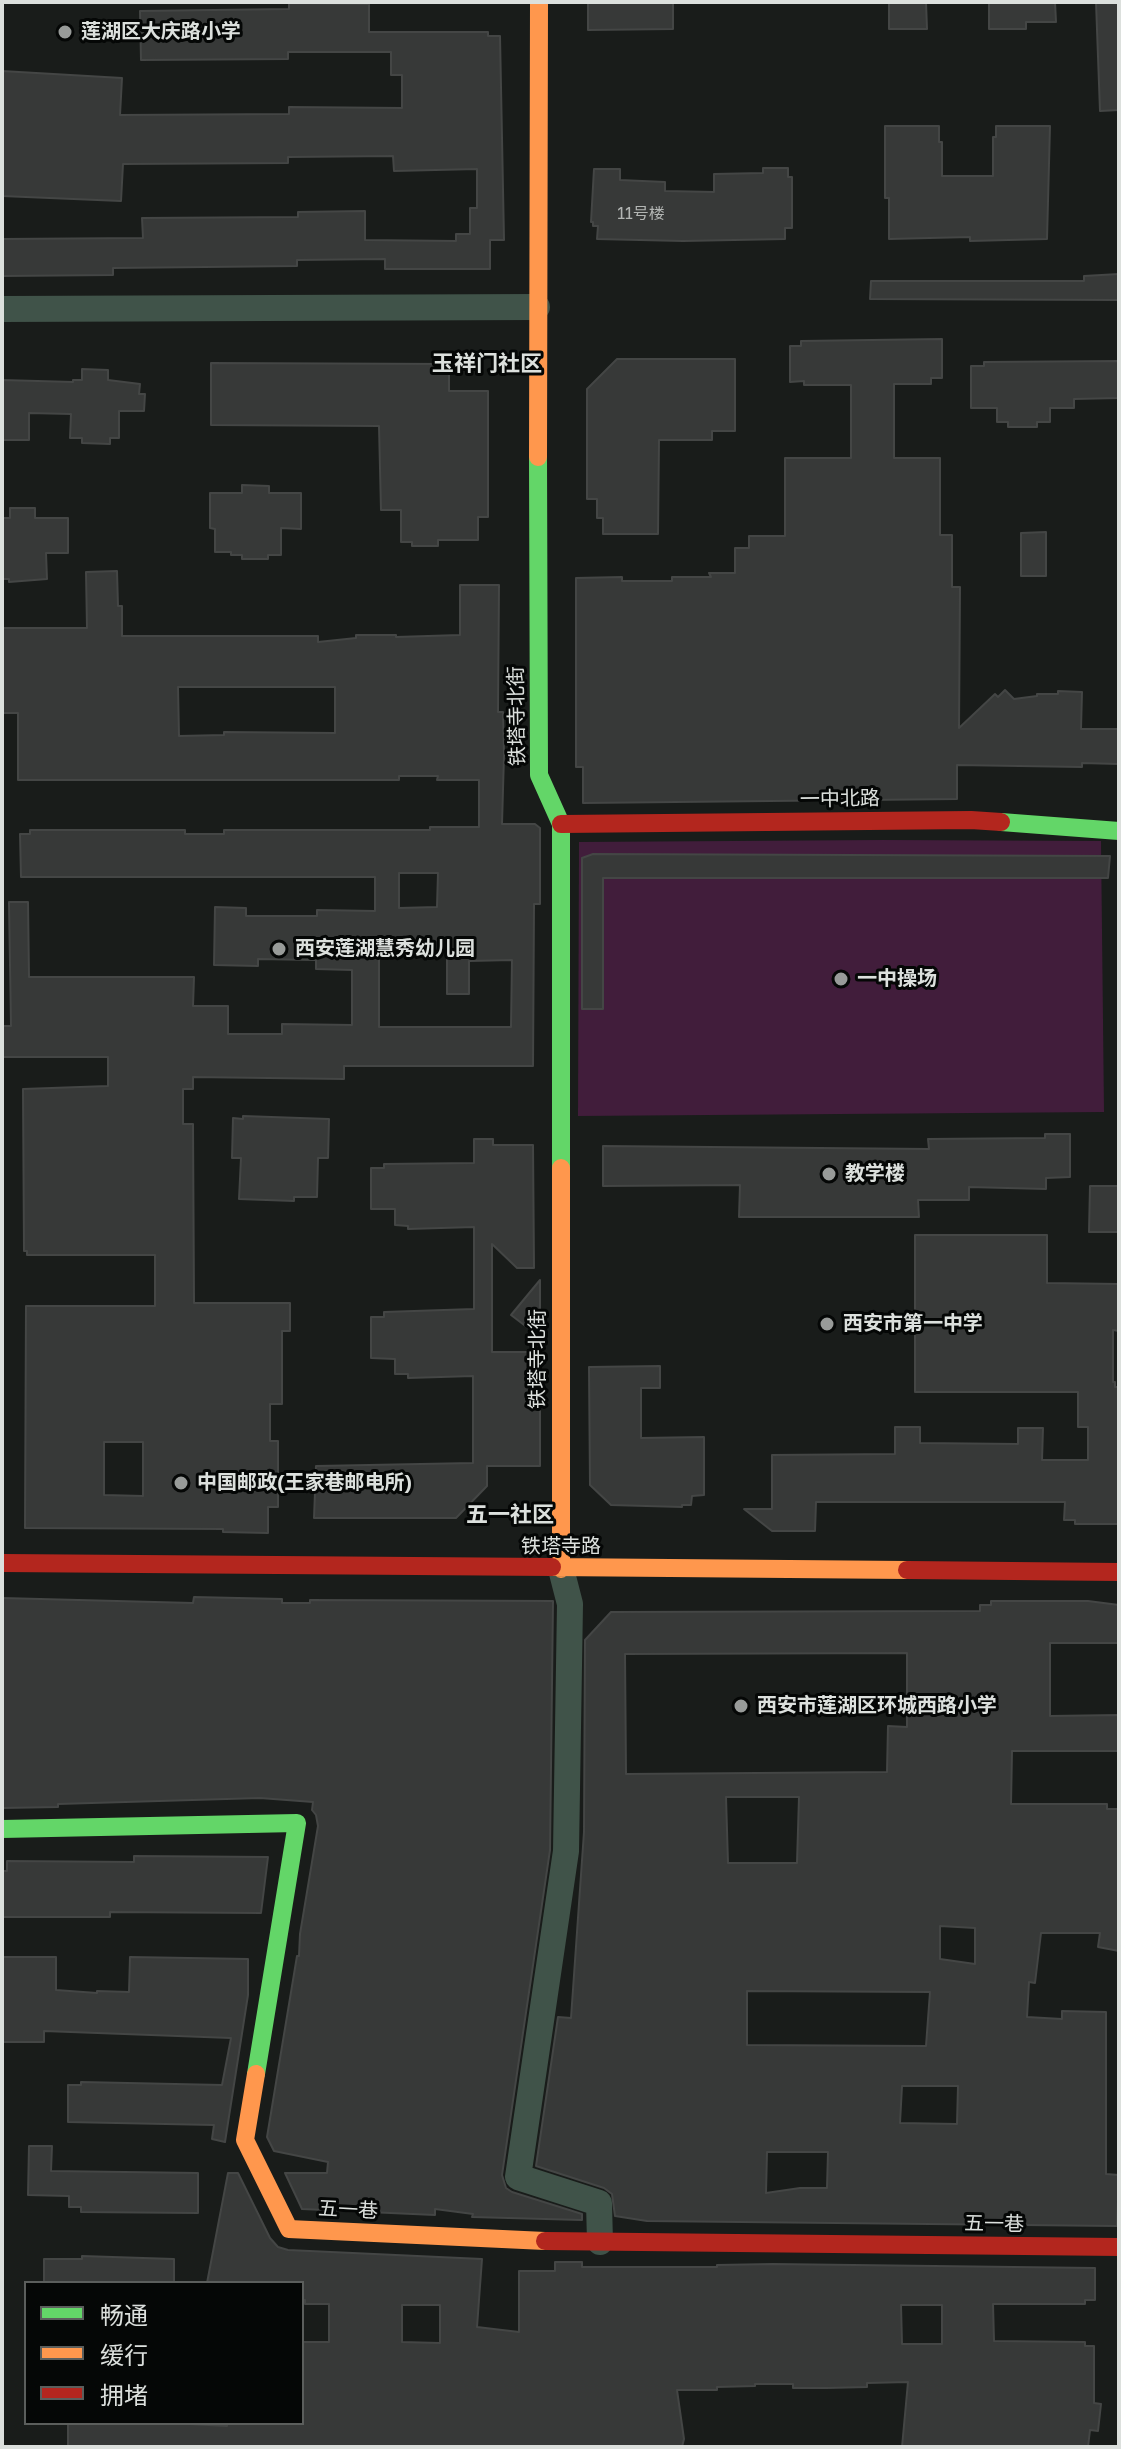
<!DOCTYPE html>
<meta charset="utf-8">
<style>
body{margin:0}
#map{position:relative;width:1121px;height:2449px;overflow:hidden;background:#191c1a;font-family:"Golos Text","Noto Sans SC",sans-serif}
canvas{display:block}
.frame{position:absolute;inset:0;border:4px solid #dce0dd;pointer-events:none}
.legend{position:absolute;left:24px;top:2281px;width:280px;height:144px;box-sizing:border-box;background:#050706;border:2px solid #5b5e5c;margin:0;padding:10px 14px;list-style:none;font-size:24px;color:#dce0dd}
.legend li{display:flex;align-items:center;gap:16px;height:40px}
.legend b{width:40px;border:2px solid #5b5e5c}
</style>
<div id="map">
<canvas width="1121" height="2449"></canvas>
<div class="frame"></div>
<ul class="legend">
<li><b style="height:10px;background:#63d668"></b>畅通</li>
<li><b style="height:10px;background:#ff974d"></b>缓行</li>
<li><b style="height:10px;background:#b3261e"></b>拥堵</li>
</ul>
</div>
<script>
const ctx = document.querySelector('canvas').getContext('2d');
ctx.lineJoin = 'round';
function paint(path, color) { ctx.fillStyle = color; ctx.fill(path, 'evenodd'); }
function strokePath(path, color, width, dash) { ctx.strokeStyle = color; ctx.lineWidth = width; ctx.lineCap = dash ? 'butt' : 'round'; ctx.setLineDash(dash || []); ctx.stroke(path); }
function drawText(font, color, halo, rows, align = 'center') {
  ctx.font = font + ' "Golos Text","Noto Sans SC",sans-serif'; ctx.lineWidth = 6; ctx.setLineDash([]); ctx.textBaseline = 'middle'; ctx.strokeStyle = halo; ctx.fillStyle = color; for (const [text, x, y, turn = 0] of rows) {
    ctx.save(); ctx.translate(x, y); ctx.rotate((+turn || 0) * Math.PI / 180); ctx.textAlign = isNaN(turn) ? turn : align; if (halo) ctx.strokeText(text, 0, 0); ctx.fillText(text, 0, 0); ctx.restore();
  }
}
const green = new Path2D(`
 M883,840L1101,841L1104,1112L578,1116L579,842Z`);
const building = new Path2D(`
 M588,2H673V29L588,30Z
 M889,2H926L927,29H889Z
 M989,2H1055L1056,22H1026V29H989Z
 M1096,2H1119V110L1100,111Z
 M289,3L369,4V32H488V36H500L504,240H490V269H385V259L297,260V266L113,268V275L2,276V239L143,238L142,218L298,217V212L365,211V240L456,241V234H470V208H477V169L394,171L393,156L288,157V163L123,164L121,201L2,196V71L122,78L120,115L289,114V107L402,108V75H391V52H288V59L141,60L140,11L289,9Z
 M885,126H939V142H942V176H993V137H996V126H1050L1047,239L970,241V237L889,239V198H885Z
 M763,168H788V177H792V228H785V239L683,241L597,239L598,226H593V222H591L594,169H620V180L665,182V191L714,192V174L763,173Z
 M1119,274V300L870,299L871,281H1084V276Z
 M942,339V378H931V384H894V458H940V535H952V587H960L959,728L995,694L998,697L1005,690L1014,699L1037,696V694H1058V691L1082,692L1081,729H1119V764L1082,763V767L957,765V799L583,803V767H576V578L622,577V581H672V577H711L709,573H735V548H749V536H785V458H851V385H804V381L790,382V346H801V341Z
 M617,359H735V431H712V440H659L658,534H603V518H597V499H587V389Z
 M1119,361V398L1074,399V408H1050V422H1037V427H1008V422H997V408H971V366H984V362Z
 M211,363L449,364V391H488V517H478V540H438V546H412V542H401V510H381L379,426L211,425Z
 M82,369L108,370V380L140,384L139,394H145L144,411H119V438H110V444L82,443V438H70L71,414L29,413V440H2V380L73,382V380H82Z
 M242,485L269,486V493H301V529L281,528V555H268V559H242V555H231V552H215V529L210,528V493H242Z
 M10,508H35V518H68V553H46L47,579L9,582V579H2V518H10Z
 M1046,532V576H1021V533Z
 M117,571L118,606H122V636H318V642L356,638V635H396V637L460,635V585H499L498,712H503L504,755L502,824H535L540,828V904H534L533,1066H344V1079L193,1077V1089H183V1124H193L194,1303H290V1331H282V1404H270V1441H278V1507H268V1533L223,1532V1529L25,1528L26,1306H155V1255H27V1251H24L23,1089L108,1086V1057H2V1026H11L9,902H28L29,977H194L193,1006H228V1034H282V1024L352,1025V970L316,969V960L258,959V966L214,965L215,907L246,908V916H317V910L375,911V877H21L20,834H30V830H185V834H224V830H430V827H479V780H437L438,776H399V780H18V713H2V628H87L86,572ZM178,687H335V733L224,732V735L179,736ZM399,873H438L437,907L399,908ZM447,953V994H469V961L512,960L511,1027H379V954ZM104,1442H143V1496L104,1495Z
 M593,854L1110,856L1108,878H603V1009H582V858Z
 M243,1116L329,1119L328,1158H318L317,1197H294V1201L239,1199L241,1158H232L233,1118L243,1119Z
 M1045,1134H1070V1177L1046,1178V1189L969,1187V1200H918L919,1217H739L740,1185L603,1186V1146L929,1149L928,1139L1045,1138Z
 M474,1139H493V1145H533L534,1268H517L492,1244V1352H540V1466H487V1486L456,1518H314L316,1466L473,1463V1376L408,1378V1374H395V1359L371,1358V1317H384V1312L474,1309V1227L408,1229V1226L395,1225V1209H371V1168H384V1164L474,1163Z
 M1090,1186H1119V1232H1089Z
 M915,1235H1047V1283L1119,1284V1331L1113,1330V1382H1115V1387H1119V1524H1075V1520H1064L1065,1502H816L815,1531H772L744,1509H772V1455L895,1454V1427H920V1443L1018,1444V1428H1043L1042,1460H1088V1427H1078V1392H915Z
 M540,1280V1327L532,1331L511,1315Z
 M660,1366V1388H641V1438L704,1437V1495L692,1496L691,1505H682V1507L611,1505L590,1485L589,1367Z
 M194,1597L282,1599V1603H310V1600L553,1601L550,1850L502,2175L506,2188L512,2192L582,2214V2220L472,2217L473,2214L435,2209V2215L302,2209L285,2173H327L328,2162L274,2151L267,2137L297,1956H299L300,1934L318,1826L316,1815L312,1810L313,1802L260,1798L58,1804V1807L2,1808V1598L193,1603Z
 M991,1601H1088L1119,1605V1643H1050V1716L1119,1715V1751H1012L1011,1804H1107V1809H1119V1951L1098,1947L1100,1933H1041L1035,1983L1029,1982L1027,2017L1062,2019V2011L1106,2012V2174L1119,2175L1117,2226L647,2221L615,2216L612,2194L604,2188L536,2166L558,2017L571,2018L584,1832L585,1640L611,1612L980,1611V1605H991ZM907,1653V1727L888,1726L887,1772L626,1774L625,1654ZM726,1797H799L797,1863H728ZM940,1926L975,1928V1964L940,1959ZM747,1991L930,1992L926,2046L747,2045ZM902,2086H958L957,2124L900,2123ZM767,2152H828L827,2188H800L766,2193Z
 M134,1856L268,1857L261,1913L110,1912V1917H3V1871H7V1861L134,1862Z
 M2,1957H56V1990L97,1993V1991L129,1992L130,1957L248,1959V1995L225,2142L212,2139L214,2125L68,2122V2085H81V2082L222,2085L231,2038L44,2031V2042H2Z
 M29,2146H52L51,2171L198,2173V2213L81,2212V2207H69V2196L28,2195Z
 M228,2173H238L270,2238L278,2247L288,2250L482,2259L477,2327L519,2332V2271H555V2262H582V2267H717V2265L773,2264L1095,2268V2300H1085V2304H993L994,2341L1085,2342V2346H1094V2403L1101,2404L1098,2431L1090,2430L1088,2447H902L908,2382L867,2383V2387L827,2388H793V2384H755V2386L717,2387V2390H677L684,2439L682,2447H68V2424L170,2423L227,2426V2423H302V2342H329V2304H305V2300H302V2283H207ZM402,2305H440V2343L402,2342ZM901,2305H942V2344H902Z
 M82,2256L174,2259V2283H44V2259H82Z`);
const street = new Path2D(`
 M2,309L537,307
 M561,1569L570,1604L566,1851L518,2177L599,2203L600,2242`);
const fast = new Path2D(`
 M538,457L539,775L561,824V1168
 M1001,822L1119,831
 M2,1829L297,1823L256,2074`);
const slow = new Path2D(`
 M538,457L539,2
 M561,1168V1569
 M552,1567L907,1570
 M256,2074L245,2140L289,2229L545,2241`);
const jam = new Path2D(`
 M561,824L971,820L1001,822
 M2,1563L552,1567
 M907,1570L1119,1572
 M545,2241L1119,2247`);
const markers = [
 [65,32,8,"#989b99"],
 [279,949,8,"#989b99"],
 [841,979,8,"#989b99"],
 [829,1174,8,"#989b99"],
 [827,1324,8,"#989b99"],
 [181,1483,8,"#989b99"],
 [741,1706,8,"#989b99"]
];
const numberNames = [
 ["11号楼",641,214]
];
const poiNames = [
 ["莲湖区大庆路小学",81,32],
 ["西安莲湖慧秀幼儿园",295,949],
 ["一中操场",857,979],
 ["教学楼",845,1174],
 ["西安市第一中学",843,1324],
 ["中国邮政(王家巷邮电所)",197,1483],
 ["西安市莲湖区环城西路小学",757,1706]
];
const streetNames = [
 ["铁塔寺北街",517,716,-91],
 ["一中北路",840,799,-1],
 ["铁塔寺北街",538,1359,-90],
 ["铁塔寺路",561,1547],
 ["五一巷",348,2210,3],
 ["五一巷",994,2224,1]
];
const neighbourhoodNames = [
 ["玉祥门社区",487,364],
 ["五一社区",510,1515]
];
paint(green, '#411d3b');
paint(building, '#373938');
strokePath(building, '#444645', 2);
strokePath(street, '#405349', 26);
strokePath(fast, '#63d668', 18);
strokePath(slow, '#ff974d', 18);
strokePath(jam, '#b3261e', 18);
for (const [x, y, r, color] of markers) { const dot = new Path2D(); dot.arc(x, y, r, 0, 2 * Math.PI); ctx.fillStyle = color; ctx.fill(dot); strokePath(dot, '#050706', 3); }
drawText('16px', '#b3b6b4', null, numberNames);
drawText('bold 20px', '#dce0dd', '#050706', poiNames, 'left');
drawText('20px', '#dce0dd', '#050706', streetNames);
drawText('bold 22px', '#dce0dd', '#050706', neighbourhoodNames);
</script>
